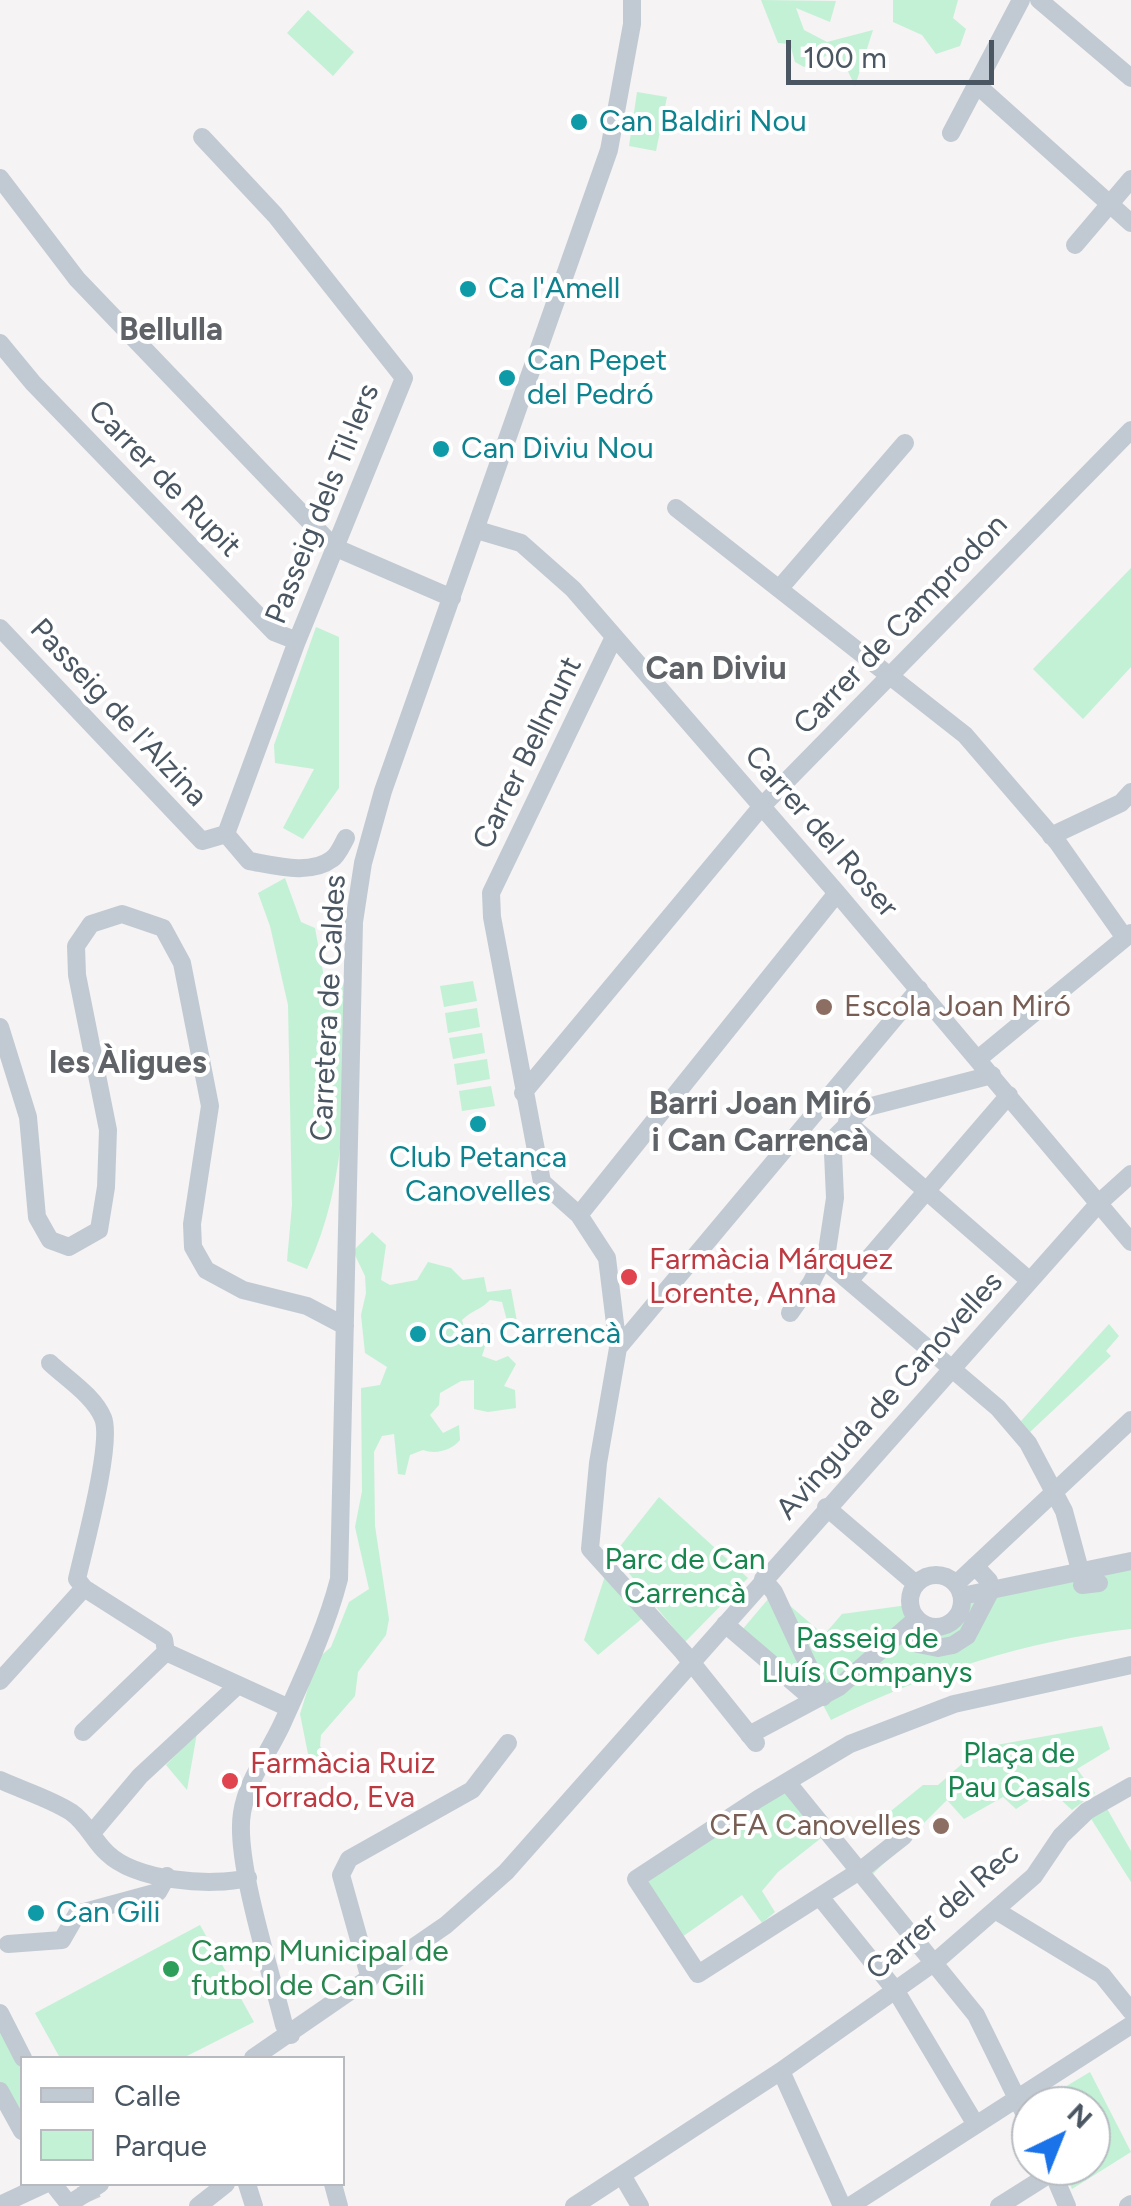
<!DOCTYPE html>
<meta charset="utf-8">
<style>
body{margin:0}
#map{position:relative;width:1131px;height:2206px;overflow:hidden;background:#f5f3f3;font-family:Figtree,sans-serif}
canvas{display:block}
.legend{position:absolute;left:20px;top:2056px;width:325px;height:130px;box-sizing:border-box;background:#fff;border:2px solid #b7bbc0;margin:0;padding:12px 18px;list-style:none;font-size:30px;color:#4a5661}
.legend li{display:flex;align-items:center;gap:20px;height:50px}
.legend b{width:50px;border:2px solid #b7bbc0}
.north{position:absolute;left:1011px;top:2086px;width:100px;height:100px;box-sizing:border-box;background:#fff;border:2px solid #b7bbc0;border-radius:50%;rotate:43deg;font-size:28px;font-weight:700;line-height:40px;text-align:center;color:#4a5661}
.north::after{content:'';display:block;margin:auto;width:35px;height:45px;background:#1a73e8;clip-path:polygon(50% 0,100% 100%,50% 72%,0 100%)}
.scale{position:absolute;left:786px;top:40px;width:208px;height:45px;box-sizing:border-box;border:5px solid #4a5661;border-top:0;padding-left:12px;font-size:30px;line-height:35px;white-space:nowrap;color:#4a5661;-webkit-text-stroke:8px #fff;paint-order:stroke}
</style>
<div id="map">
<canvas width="1131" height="2206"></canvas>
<ul class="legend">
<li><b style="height:12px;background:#c1cad2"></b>Calle</li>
<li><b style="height:28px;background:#c3f1d5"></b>Parque</li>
</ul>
<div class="north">N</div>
<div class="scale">100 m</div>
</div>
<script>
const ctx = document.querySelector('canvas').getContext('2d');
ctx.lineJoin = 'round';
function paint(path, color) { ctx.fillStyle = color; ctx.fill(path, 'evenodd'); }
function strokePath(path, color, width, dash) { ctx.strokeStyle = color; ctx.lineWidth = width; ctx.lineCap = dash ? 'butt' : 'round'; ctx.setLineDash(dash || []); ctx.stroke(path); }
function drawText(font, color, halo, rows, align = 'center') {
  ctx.font = font + ' Figtree,sans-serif'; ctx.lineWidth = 8; ctx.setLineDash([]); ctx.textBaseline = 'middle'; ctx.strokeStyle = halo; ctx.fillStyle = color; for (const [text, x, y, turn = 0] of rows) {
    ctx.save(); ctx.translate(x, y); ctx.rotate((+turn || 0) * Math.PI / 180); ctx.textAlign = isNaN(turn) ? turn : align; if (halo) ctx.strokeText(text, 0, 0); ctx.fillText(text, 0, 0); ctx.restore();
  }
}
const green = new Path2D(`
 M761,0L836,1L830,22L796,8L804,30L827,42L873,30L855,86L842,59L832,53L804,67L795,62L790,44L778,43Z
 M893,0H958L953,18L966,29L960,46L936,54L922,35L893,22Z
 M308,10L354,52L333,76L287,33Z
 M637,92L667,97L656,151L629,146Z
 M1131,568V667L1083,719L1033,669Z
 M316,627L339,637V788L303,839L283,828L314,769L275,763L274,745Z
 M285,878L301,922L315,928L325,983L347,981C345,1078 350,1179 307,1269L287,1261L292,1205L288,1005L270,926L258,893Z
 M473,981L477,1001L444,1007L440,986Z
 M477,1008L480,1027L448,1033L445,1013Z
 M482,1033L485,1053L453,1059L449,1038Z
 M487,1059L490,1079L457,1085L454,1064Z
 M491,1086L495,1106L462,1111L459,1091Z
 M372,1232L386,1245L381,1280L390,1285L417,1280L428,1262L451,1268L463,1280L484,1277L487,1292L511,1289L518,1327L509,1328L502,1302L490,1300C482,1309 471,1311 462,1320L467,1337L469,1330L483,1323L487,1340L482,1356L496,1361L508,1356L516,1364L504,1386L515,1390L516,1408L488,1412L474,1409V1380L461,1381L440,1393L439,1405L430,1415L443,1433L459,1425L460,1440C452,1450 436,1455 423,1450L410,1455L405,1475L398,1474L394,1434L382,1436L374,1452L375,1526L389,1619L386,1635L358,1672L355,1696L321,1735L320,1746L330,1762L326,1770L308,1754L300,1714L317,1659L331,1647L349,1602L369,1589L355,1527L362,1491L361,1388L380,1385L387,1367L365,1353L361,1315L366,1293L365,1276L353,1251Z
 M1109,1324L1119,1336L1106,1351L1111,1356L1030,1432L1021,1421Z
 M659,1497L748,1578L685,1642L656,1607L598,1655L584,1640L605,1576L637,1610L650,1600L614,1554Z
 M1131,1565V1629C1027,1640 924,1674 831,1720L822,1703L742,1630L774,1592L824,1635L842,1614L908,1605C912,1623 924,1628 940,1632L962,1617L965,1600Z
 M1102,1726L1110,1749L1077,1769L1095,1793L1072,1810L1048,1788L1016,1809L1003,1797L964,1819L947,1800L873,1874L863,1859L889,1839L881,1819L923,1785H938L971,1756L974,1749Z
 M197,1733L187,1790L166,1765Z
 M790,1785L830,1831L778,1872L762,1891L775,1912L762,1923L742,1895L682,1937L642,1875Z
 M1105,1805L1131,1851V1882L1088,1814Z
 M200,1925L254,2022L183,2058H60L35,2013Z
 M0,2013L23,2058L22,2131L0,2091Z
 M1090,2072L1131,2152L1072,2189L1061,2166H1091V2106H1033Z`);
const minorTunnel = new Path2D(`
 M85,2184L95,2206`);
const minor = new Path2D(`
 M1039,0L1131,78
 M977,85L1131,223
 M951,133L1021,0
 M202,137L275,215L404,378L297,641L226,834
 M0,178L77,279L334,547L452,598
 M1075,245L1131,179
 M0,343L33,383L274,632L297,641
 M676,508L965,735L1058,843L1125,938
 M477,530L521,543L573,589L837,893L1131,1242
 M779,589L905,443
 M0,628L202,841L226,834
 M614,637L491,893L492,917L542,1182L579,1215L607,1258L618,1348L598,1463L590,1549L683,1652L756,1743
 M226,834L249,861C273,865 310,876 332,859C338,855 342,845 346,838
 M1051,836L1121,803L1131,792
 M0,1027L28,1117L37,1217L50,1240L69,1247L99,1230L106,1187L108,1130L77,975L76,946L91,924L122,914L163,928L182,963L210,1106L192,1224L193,1247L206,1270L243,1290L307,1306L345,1326
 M978,1059L1131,933
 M523,1093L762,806L1131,430
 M847,1122L1030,1281
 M579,1215L837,893
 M824,1260L998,1408L1028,1443L1064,1511L1080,1570
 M850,1280L1009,1095
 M790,1313L811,1283L827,1251L835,1198L833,1153L836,1136L864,1108L992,1075
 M618,1348L919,989
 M50,1363C67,1379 94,1396 103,1418C113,1442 84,1548 77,1579L84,1588L164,1639L166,1652L289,1708
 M826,1507L916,1584
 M910 1601a26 26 0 1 1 52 0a26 26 0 1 1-52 0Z
 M763,1579L774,1592L823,1697
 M956,1584L1131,1420
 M1082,1585L1099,1583
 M962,1596L1131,1561
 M725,1624L808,1695L823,1697
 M903,1631L918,1644L938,1648L953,1645L967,1636L991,1590L989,1581L975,1566
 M0,1681L84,1588
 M83,1732L166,1652
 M749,1735L839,1687L916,1619
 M0,1780C24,1791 49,1798 71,1812C87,1823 93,1840 107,1853C136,1881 211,1887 248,1878
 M787,1782L976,2015L1031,2127
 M92,1833L140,1776L237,1686
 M904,1836L861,1870L698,1974L636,1879L758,1799L850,1744L954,1704L1131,1665
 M820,1897L896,1991L976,2125
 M995,1910L1102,1975L1131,2011
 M8,1944L62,1940L77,1914L158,1892L167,1876
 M370,1979L341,1875L349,1859L472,1790L508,1743
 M0,2013L23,2058
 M291,2035L284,2025C272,1975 234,1860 242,1813C247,1780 269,1753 283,1722C304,1675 326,1629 339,1579L354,922L363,863L383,791L609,150L632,24V0
 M253,2058L446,1925L506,1872L1100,1202L1131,1174
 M781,2071L842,2206
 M0,2091L22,2131
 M1050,2166L1067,2206
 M622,2175L640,2206
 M53,2184L69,2204L100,2184
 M247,2184L254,2206
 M333,2184L339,2206
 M0,2205L45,2184
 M198,2206L226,2184
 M574,2206L781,2071L935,1962L1034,1876L1061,1836L1087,1811L1131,1786
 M850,2206L1131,2025
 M999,2206L1053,2172
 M1128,2206L1131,2204`);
const markers = [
 [579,122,10,"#0f9aa8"],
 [468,289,10,"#0f9aa8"],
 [507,378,10,"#0f9aa8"],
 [441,449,10,"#0f9aa8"],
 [824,1007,10,"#8d6e63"],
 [478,1124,10,"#0f9aa8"],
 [629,1277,10,"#e0444e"],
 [418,1334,10,"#0f9aa8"],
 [230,1781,10,"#e0444e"],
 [941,1826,10,"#8d6e63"],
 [36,1913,10,"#0f9aa8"],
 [171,1969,10,"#2e9e5b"]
];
const cultureNames = [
 ["Can Baldiri Nou",599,122],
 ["Ca l'Amell",488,289],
 ["Can Pepet",527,361],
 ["del Pedró",527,395],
 ["Can Diviu Nou",461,449],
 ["Club Petanca",478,1158,"center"],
 ["Canovelles",478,1192,"center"],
 ["Can Carrencà",438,1334],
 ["Can Gili",56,1913]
];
const streetNames = [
 ["Carrer de Rupit",164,479,46],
 ["Passeig dels Til·lers",323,504,-68],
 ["Carrer de Camprodon",901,625,-46],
 ["Passeig de l'Alzina",118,713,47],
 ["Carrer Bellmunt",528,753,-64],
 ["Carrer del Roser",821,832,49],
 ["Carretera de Caldes",329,1008,-87],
 ["Avinguda de Canovelles",890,1396,-48],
 ["Carrer del Rec",943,1912,-41]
];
const educationNames = [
 ["Escola Joan Miró",844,1007],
 ["CFA Canovelles",921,1826,"right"]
];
const healthNames = [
 ["Farmàcia Márquez",649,1260],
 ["Lorente, Anna",649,1294],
 ["Farmàcia Ruiz",250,1764],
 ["Torrado, Eva",250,1798]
];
const parkNames = [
 ["Parc de Can",685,1560],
 ["Carrencà",685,1594],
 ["Passeig de",867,1639],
 ["Lluís Companys",867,1673],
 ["Plaça de",1019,1754],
 ["Pau Casals",1019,1788]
];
const leisureNames = [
 ["Camp Municipal de",191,1952],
 ["futbol de Can Gili",191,1986]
];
const neighbourhoodNames = [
 ["Bellulla",171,331],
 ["Can Diviu",716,670],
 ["les Àligues",128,1064],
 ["Barri Joan Miró",760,1105],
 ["i Can Carrencà",760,1142]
];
paint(green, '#c3f1d5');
strokePath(minorTunnel, '#caccce', 18, [18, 9]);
strokePath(minor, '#c1cad2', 18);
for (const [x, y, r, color] of markers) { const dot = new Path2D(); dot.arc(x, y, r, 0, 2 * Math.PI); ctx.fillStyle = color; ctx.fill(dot); strokePath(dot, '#fff', 4); }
drawText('30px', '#0d838f', '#fff', cultureNames, 'left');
drawText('30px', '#4a5661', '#fff', streetNames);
drawText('30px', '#785e54', '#fff', educationNames, 'left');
drawText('30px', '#be3a42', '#fff', healthNames, 'left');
drawText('30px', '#17864f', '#fff', parkNames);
drawText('30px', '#27864d', '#fff', leisureNames, 'left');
drawText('bold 32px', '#5f6368', '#fff', neighbourhoodNames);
</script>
